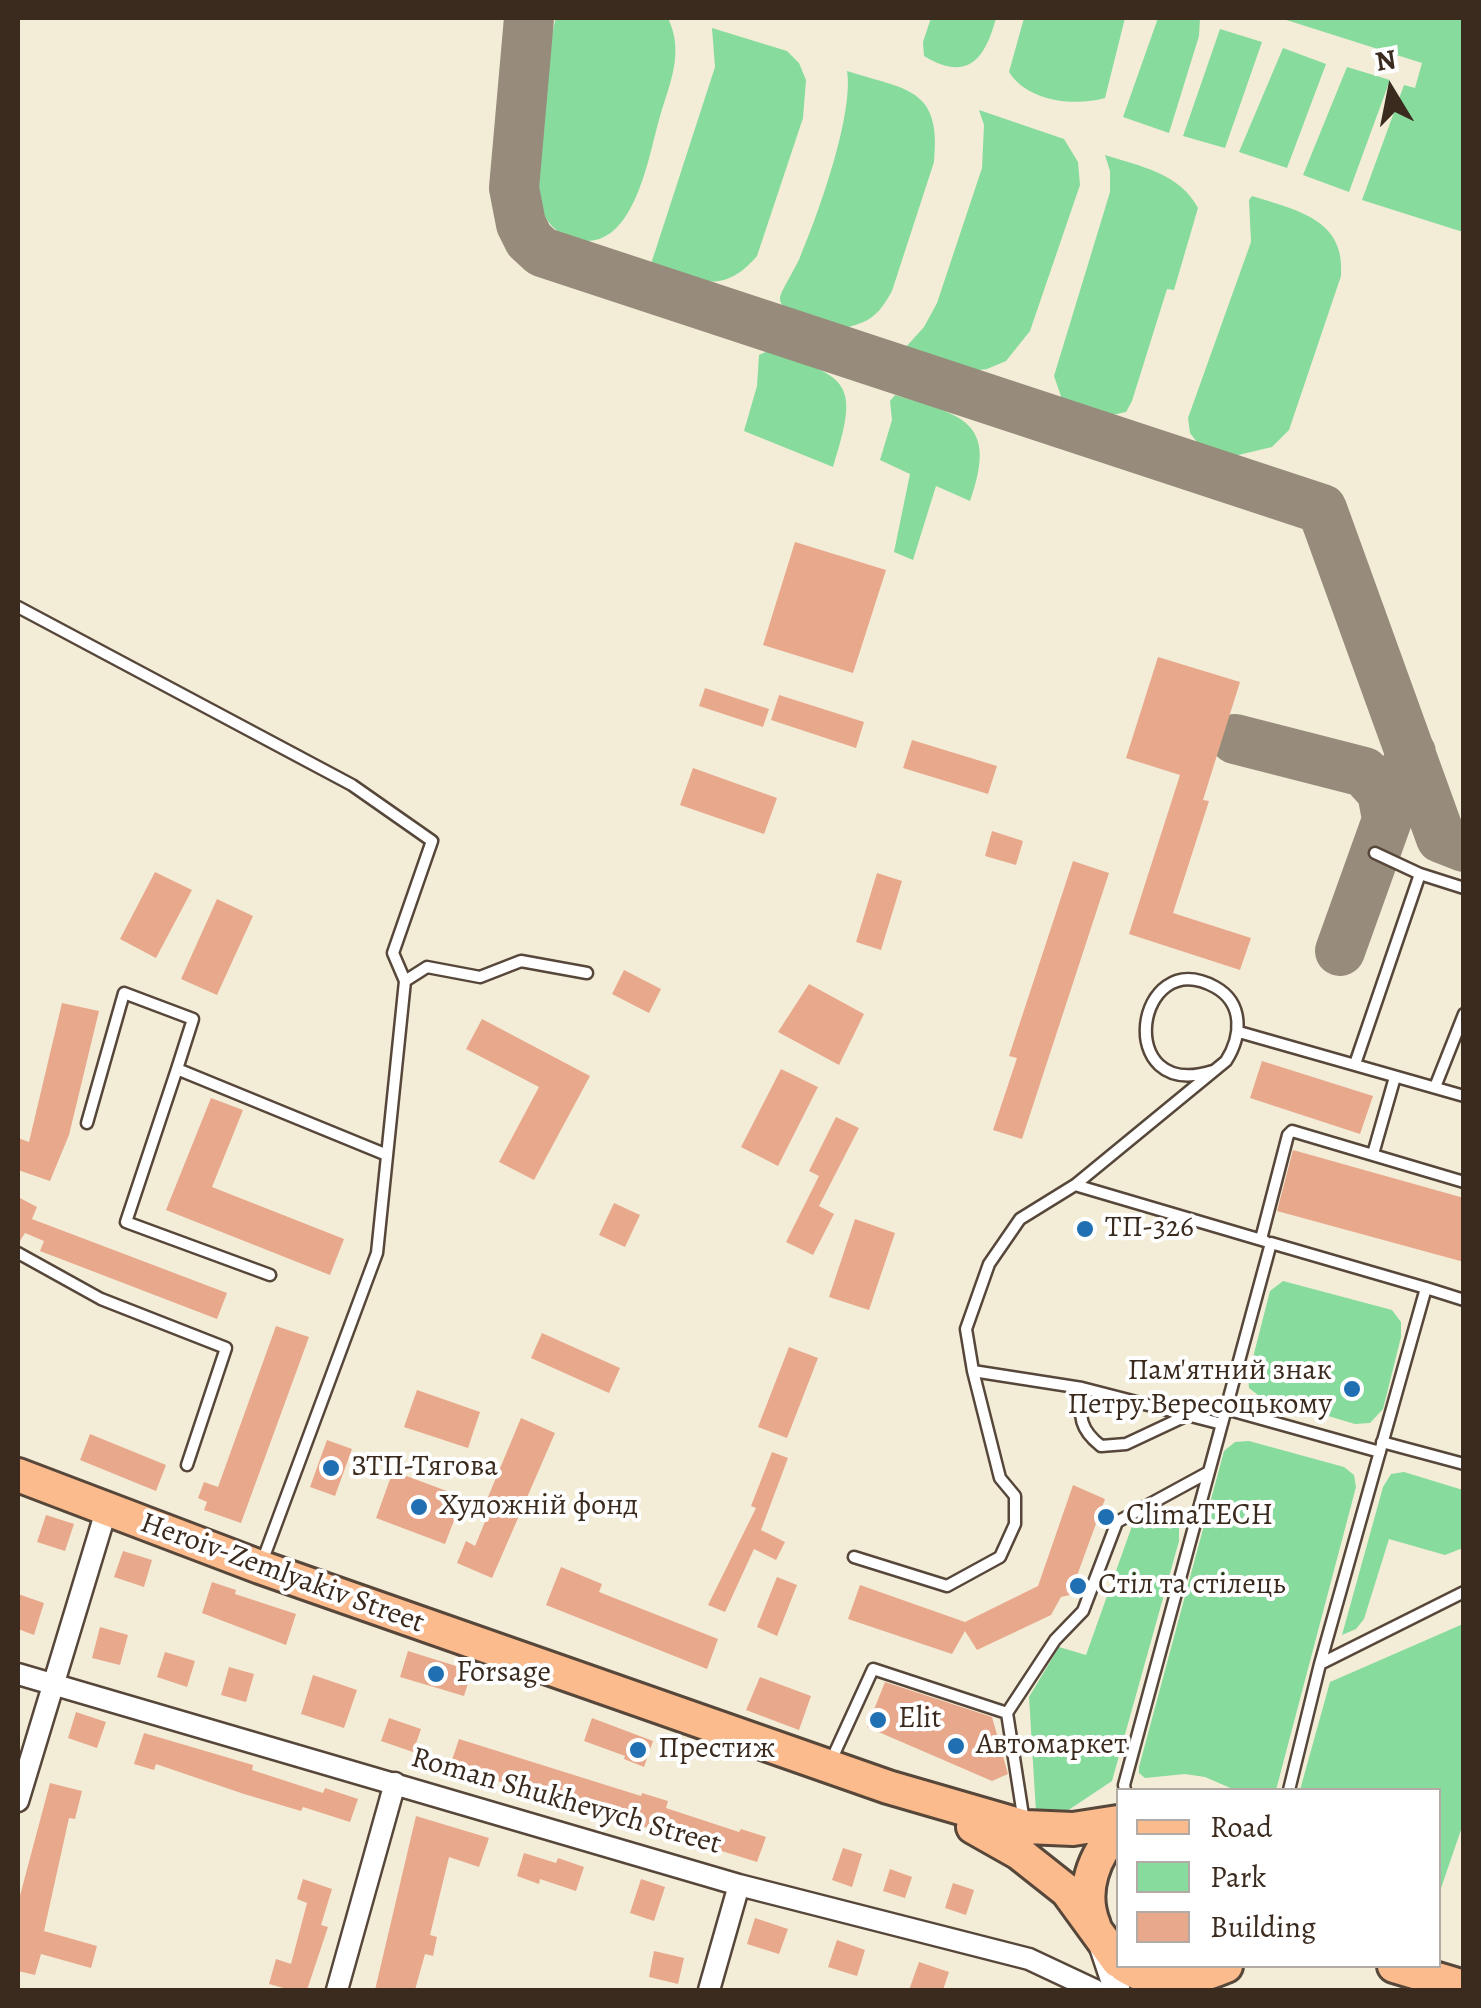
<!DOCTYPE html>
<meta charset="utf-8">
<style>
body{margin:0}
#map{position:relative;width:1481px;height:2008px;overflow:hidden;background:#f3edd8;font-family:Alegreya,serif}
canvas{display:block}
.frame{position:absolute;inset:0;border:20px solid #3b2a1e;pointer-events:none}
.legend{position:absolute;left:1116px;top:1788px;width:325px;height:180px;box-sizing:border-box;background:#fff;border:2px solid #b1aaa5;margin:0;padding:12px 18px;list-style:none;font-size:30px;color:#3b2a1e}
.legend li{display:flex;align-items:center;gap:20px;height:50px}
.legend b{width:50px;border:2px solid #b1aaa5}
.north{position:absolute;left:1341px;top:40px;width:100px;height:100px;-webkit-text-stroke:8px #fff;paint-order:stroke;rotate:350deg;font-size:28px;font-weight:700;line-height:40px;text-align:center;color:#3b2a1e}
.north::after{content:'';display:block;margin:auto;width:35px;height:45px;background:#3b2a1e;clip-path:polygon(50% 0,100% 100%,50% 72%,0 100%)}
</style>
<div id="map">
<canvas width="1481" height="2008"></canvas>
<div class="frame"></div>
<ul class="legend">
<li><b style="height:12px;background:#fbbb8d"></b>Road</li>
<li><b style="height:28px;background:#87db9d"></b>Park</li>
<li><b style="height:28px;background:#e8a88c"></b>Building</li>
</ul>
<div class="north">N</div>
</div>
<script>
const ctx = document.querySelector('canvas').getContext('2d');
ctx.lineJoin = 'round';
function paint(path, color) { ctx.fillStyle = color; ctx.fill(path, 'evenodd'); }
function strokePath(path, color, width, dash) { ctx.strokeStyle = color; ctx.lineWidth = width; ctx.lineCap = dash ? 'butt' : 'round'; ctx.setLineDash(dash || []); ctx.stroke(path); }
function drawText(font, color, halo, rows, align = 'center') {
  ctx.font = font + ' Alegreya,serif'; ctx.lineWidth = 8; ctx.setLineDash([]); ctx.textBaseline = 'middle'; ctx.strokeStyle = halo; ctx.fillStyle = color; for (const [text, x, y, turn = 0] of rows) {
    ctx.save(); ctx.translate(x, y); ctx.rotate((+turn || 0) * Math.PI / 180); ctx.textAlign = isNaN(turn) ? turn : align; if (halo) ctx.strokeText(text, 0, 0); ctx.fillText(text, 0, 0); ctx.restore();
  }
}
const green = new Path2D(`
 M556,18H668C685,54 669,84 659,120C648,158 634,252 577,240C560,237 546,223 540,206C533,184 548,42 556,18Z
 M931,18H996C985,60 967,82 924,56L923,42Z
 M1024,18H1125L1105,98C1074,107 1027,101 1009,72Z
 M1158,18H1200L1199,36L1169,133L1123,117Z
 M1280,18H1463V232L1362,200L1404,85L1415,88L1422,63Z
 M712,28L787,51L799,63L806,80L803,118L757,256C721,298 695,279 651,264L715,67Z
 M1220,29L1262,42L1225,148L1183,136Z
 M1283,48L1326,64L1287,168L1239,152Z
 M1347,67L1390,80L1349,192L1303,175Z
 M847,71C906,90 942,87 934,162L892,291C884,305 876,318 861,323C853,326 846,328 838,328C826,328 778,314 780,298C780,292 797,266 800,257C818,215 854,114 847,71Z
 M979,110L1064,139L1078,162L1080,185L1030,331L1006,361L987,369L971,371L905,348L924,327L937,303L982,168L984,125Z
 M1105,155C1139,166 1180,173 1198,208L1174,290L1167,289L1132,401L1126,412L1098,418L1063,402L1054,376L1110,192V171Z
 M1252,196C1296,210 1346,219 1341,276L1289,430L1272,447L1234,456L1200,446L1190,433L1188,418L1251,242L1249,200Z
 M768,351C850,377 860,382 833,467L744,431L757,386L759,355Z
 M895,395C961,415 999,420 970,501L936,486L913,560L894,552L910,474L880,460L892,420L890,401Z
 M1283,1281L1392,1310L1401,1322V1337L1383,1409L1370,1423L1355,1424L1258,1395L1249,1388L1248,1377L1270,1291Z
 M1249,1441L1344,1467L1354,1475L1356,1487L1276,1790H1235L1205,1777L1185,1774L1145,1778L1139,1773V1767L1224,1451L1235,1442Z
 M1404,1472L1463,1490V1548L1445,1555L1389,1539L1364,1619L1356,1629L1342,1635L1383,1487L1391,1474Z
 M1151,1509L1173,1515L1179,1526V1541L1112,1781L1058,1817L1036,1812L1029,1697L1059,1647L1086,1655L1132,1526L1139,1515Z
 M1463,1624V1824L1439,1894L1438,1790H1300L1330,1682Z`);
const taxiway = new Path2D(`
 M529,18L514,188L521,224L529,240L542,252L1322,509L1441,838L1464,847
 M1235,739L1364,772L1382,792L1387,819
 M1340,951L1411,753`);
const building = new Path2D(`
 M795,542L886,570L853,673L763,645Z
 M1158,657L1240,682L1203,800L1209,801L1173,913L1251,938L1240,970L1129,934L1180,775L1126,758Z
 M705,688L769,709L763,727L699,706Z
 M779,695L864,722L856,748L771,720Z
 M912,740L997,766L988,794L903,768Z
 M693,768L777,798L764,834L680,805Z
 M992,831L1023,841L1016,865L985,856Z
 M1073,861L1109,873L1022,1139L993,1130L1017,1058L1009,1056Z
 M155,872L192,890L156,958L120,939Z
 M877,873L902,881L881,950L856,942Z
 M217,899L253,916L217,995L181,979Z
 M624,970L661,989L649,1013L612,994Z
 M809,984L864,1014L839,1065L778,1032Z
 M62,1003L99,1011L69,1135L50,1181L18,1170V1138L29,1142Z
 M482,1019L590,1076L534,1180L499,1162L539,1087L466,1049Z
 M1262,1061L1373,1096L1360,1134L1250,1098Z
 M781,1069L818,1087L778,1166L741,1147Z
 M211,1098L243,1110L212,1187L344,1239L330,1275L166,1210Z
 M836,1117L859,1128L819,1206L834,1214L813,1255L786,1242L819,1176L809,1171Z
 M1293,1150L1464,1198V1262L1277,1211Z
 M18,1197L37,1207L32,1219L227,1293L217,1319L40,1251L44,1241L25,1233L18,1244Z
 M614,1203L640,1215L625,1247L599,1235Z
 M855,1219L895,1233L869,1310L829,1297Z
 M276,1326L309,1337L241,1523L204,1510L207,1502L198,1498L204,1482L218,1487Z
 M542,1333L620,1368L609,1393L531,1358Z
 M789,1347L818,1358L787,1438L758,1427Z
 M417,1390L480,1412L468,1448L404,1427Z
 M521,1418L555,1433L492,1578L457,1563L466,1541L475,1546L489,1512L483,1509Z
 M90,1434L166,1465L156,1491L80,1460Z
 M327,1440L352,1449L335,1496L310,1487Z
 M772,1452L788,1458L761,1530L785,1542L776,1560L754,1549L725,1612L708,1605L756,1508L751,1506Z
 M393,1471L463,1497L445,1544L376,1518Z
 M1073,1485L1105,1499L1070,1595L1061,1597L1051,1615L977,1650L965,1631L952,1654L848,1619L860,1585L965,1622L1038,1586Z
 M46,1515L74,1524L65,1551L37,1542Z
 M123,1551L152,1560L144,1587L114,1577Z
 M561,1567L602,1584L599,1592L718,1639L707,1669L546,1605Z
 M777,1577L797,1585L777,1636L757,1627Z
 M212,1582L236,1590L235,1594L296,1614L286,1645L202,1613Z
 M18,1594L44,1603L34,1635L18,1629Z
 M100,1627L128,1635L120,1665L92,1658Z
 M408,1651L472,1671L464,1696L400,1677Z
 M165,1652L195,1661L187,1687L157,1677Z
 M229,1667L254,1674L246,1702L221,1695Z
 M313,1675L357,1690L344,1728L301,1714Z
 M760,1677L811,1696L799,1730L746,1710Z
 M885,1682L992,1717L1008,1774L992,1781L867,1727Z
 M76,1712L106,1722L97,1748L68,1738Z
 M389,1718L421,1729L413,1752L381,1741Z
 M592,1718L653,1741L644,1767L624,1759L625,1756L584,1741Z
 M144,1733L253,1765L252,1770L323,1793L325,1788L358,1799L350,1822L303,1807L301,1811L244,1794L156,1764L154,1770L134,1764Z
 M459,1739L641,1796L642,1793L668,1801L666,1808L739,1832L741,1829L766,1837L757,1862L450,1766Z
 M50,1783L82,1791L75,1819L69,1818L44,1931L97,1946L91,1968L41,1954L35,1975L18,1971V1903Z
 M416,1816L489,1838L479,1867L449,1857L430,1935L437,1937L433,1956L425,1954L415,1990H375Z
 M843,1848L862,1854L852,1887L832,1880Z
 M524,1853L556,1863L558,1858L584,1867L576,1891L540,1879L539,1884L517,1876Z
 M890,1869L912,1877L905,1898L883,1891Z
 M303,1879L332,1889L321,1925L328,1927L307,1990H291L269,1984L276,1959L291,1964L307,1903L297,1899Z
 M641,1879L665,1887L654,1921L630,1913Z
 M953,1883L974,1890L966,1915L945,1908Z
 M755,1918L788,1929L779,1954L747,1944Z
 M837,1940L865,1950L857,1976L828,1967Z
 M654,1951L684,1958L678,1984L649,1977Z
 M919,1962L949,1972L943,1990H909Z`);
const service = new Path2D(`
 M18,607L352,785L432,841L393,953L405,981L377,1253L262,1562
 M1375,853L1420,874L1464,888
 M405,981L427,967L480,977L521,961L587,973
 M1239,1032L1464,1096
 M1355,1064L1420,874
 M1435,1087L1464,1014
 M87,1123L124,993L193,1019L177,1069
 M1373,1154L1395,1077
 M1075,1185L1265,1241
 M1261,1239L1288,1135L1292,1131L1464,1182
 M18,1253L101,1299L226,1348L187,1465
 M270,1275L126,1222L177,1069L387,1155
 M1426,1288L1464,1300
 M973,1371L1082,1388L1222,1424
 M1082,1388C1080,1416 1078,1428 1101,1446L1126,1444L1190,1414
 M1226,1409L1380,1452
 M1382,1442L1464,1464
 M854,1557L947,1586L1000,1557L1015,1524V1496L1000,1478L973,1371L966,1329L989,1264L1020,1219L1075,1185L1226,1061C1242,1036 1244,1003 1215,987C1135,943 1112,1103 1213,1071
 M1320,1664L1464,1592
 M830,1763L873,1669L1007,1713
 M1125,1790L1124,1785L1271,1243L1426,1288L1320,1664L1289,1790
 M1024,1822L1007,1713L1055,1640L1083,1611L1117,1522L1207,1473`);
const minor = new Path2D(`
 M18,1674L739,1885L1029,1959L1095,1990
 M18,1801L106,1511
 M337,1990L395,1783
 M709,1990L739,1885`);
const tertiary = new Path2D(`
 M1103,1948L1117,1990`);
const primary = new Path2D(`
 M18,1475L260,1567L888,1787L1026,1827L1073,1829L1118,1822
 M973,1827L1019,1853L1067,1891L1118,1961
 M1094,1925C1080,1891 1094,1855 1118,1830
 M1125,1966C1160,1988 1190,1981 1226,1966
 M1394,1966L1464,1987`);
const markers = [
 [1085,1229,10,"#1f6fb2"],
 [1352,1389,10,"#1f6fb2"],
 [331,1468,10,"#1f6fb2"],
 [419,1507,10,"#1f6fb2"],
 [1106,1517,10,"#1f6fb2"],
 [1078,1586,10,"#1f6fb2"],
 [436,1674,10,"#1f6fb2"],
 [878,1720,10,"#1f6fb2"],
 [956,1746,10,"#1f6fb2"],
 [638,1750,10,"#1f6fb2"]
];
const poiNames = [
 ["ТП-326",1105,1229],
 ["Пам'ятний знак",1332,1372,"right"],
 ["Петру Вересоцькому",1332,1406,"right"],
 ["ЗТП-Тягова",351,1468],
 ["Художній фонд",439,1507],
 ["ClimaTECH",1126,1517],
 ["Стіл та стілець",1098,1586],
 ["Forsage",456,1674],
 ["Elit",898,1720],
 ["Автомаркет",976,1746],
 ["Престиж",658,1750]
];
const streetNames = [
 ["Heroiv-Zemlyakiv Street",282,1574,20],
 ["Roman Shukhevych Street",566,1802,16]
];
paint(green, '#87db9d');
strokePath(taxiway, '#978c7b', 50);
paint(building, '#e8a88c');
strokePath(service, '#57473a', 15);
strokePath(minor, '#57473a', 25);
strokePath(tertiary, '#57473a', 30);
strokePath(primary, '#57473a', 38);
strokePath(service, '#fff', 10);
strokePath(minor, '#fff', 20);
strokePath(tertiary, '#fff', 25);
strokePath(primary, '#fbbb8d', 32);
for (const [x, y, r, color] of markers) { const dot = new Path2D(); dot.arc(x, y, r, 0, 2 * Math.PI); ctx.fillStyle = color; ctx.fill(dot); strokePath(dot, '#fff', 4); }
drawText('30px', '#3b2a1e', '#fff', poiNames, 'left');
drawText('30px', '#3b2a1e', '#fff', streetNames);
</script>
